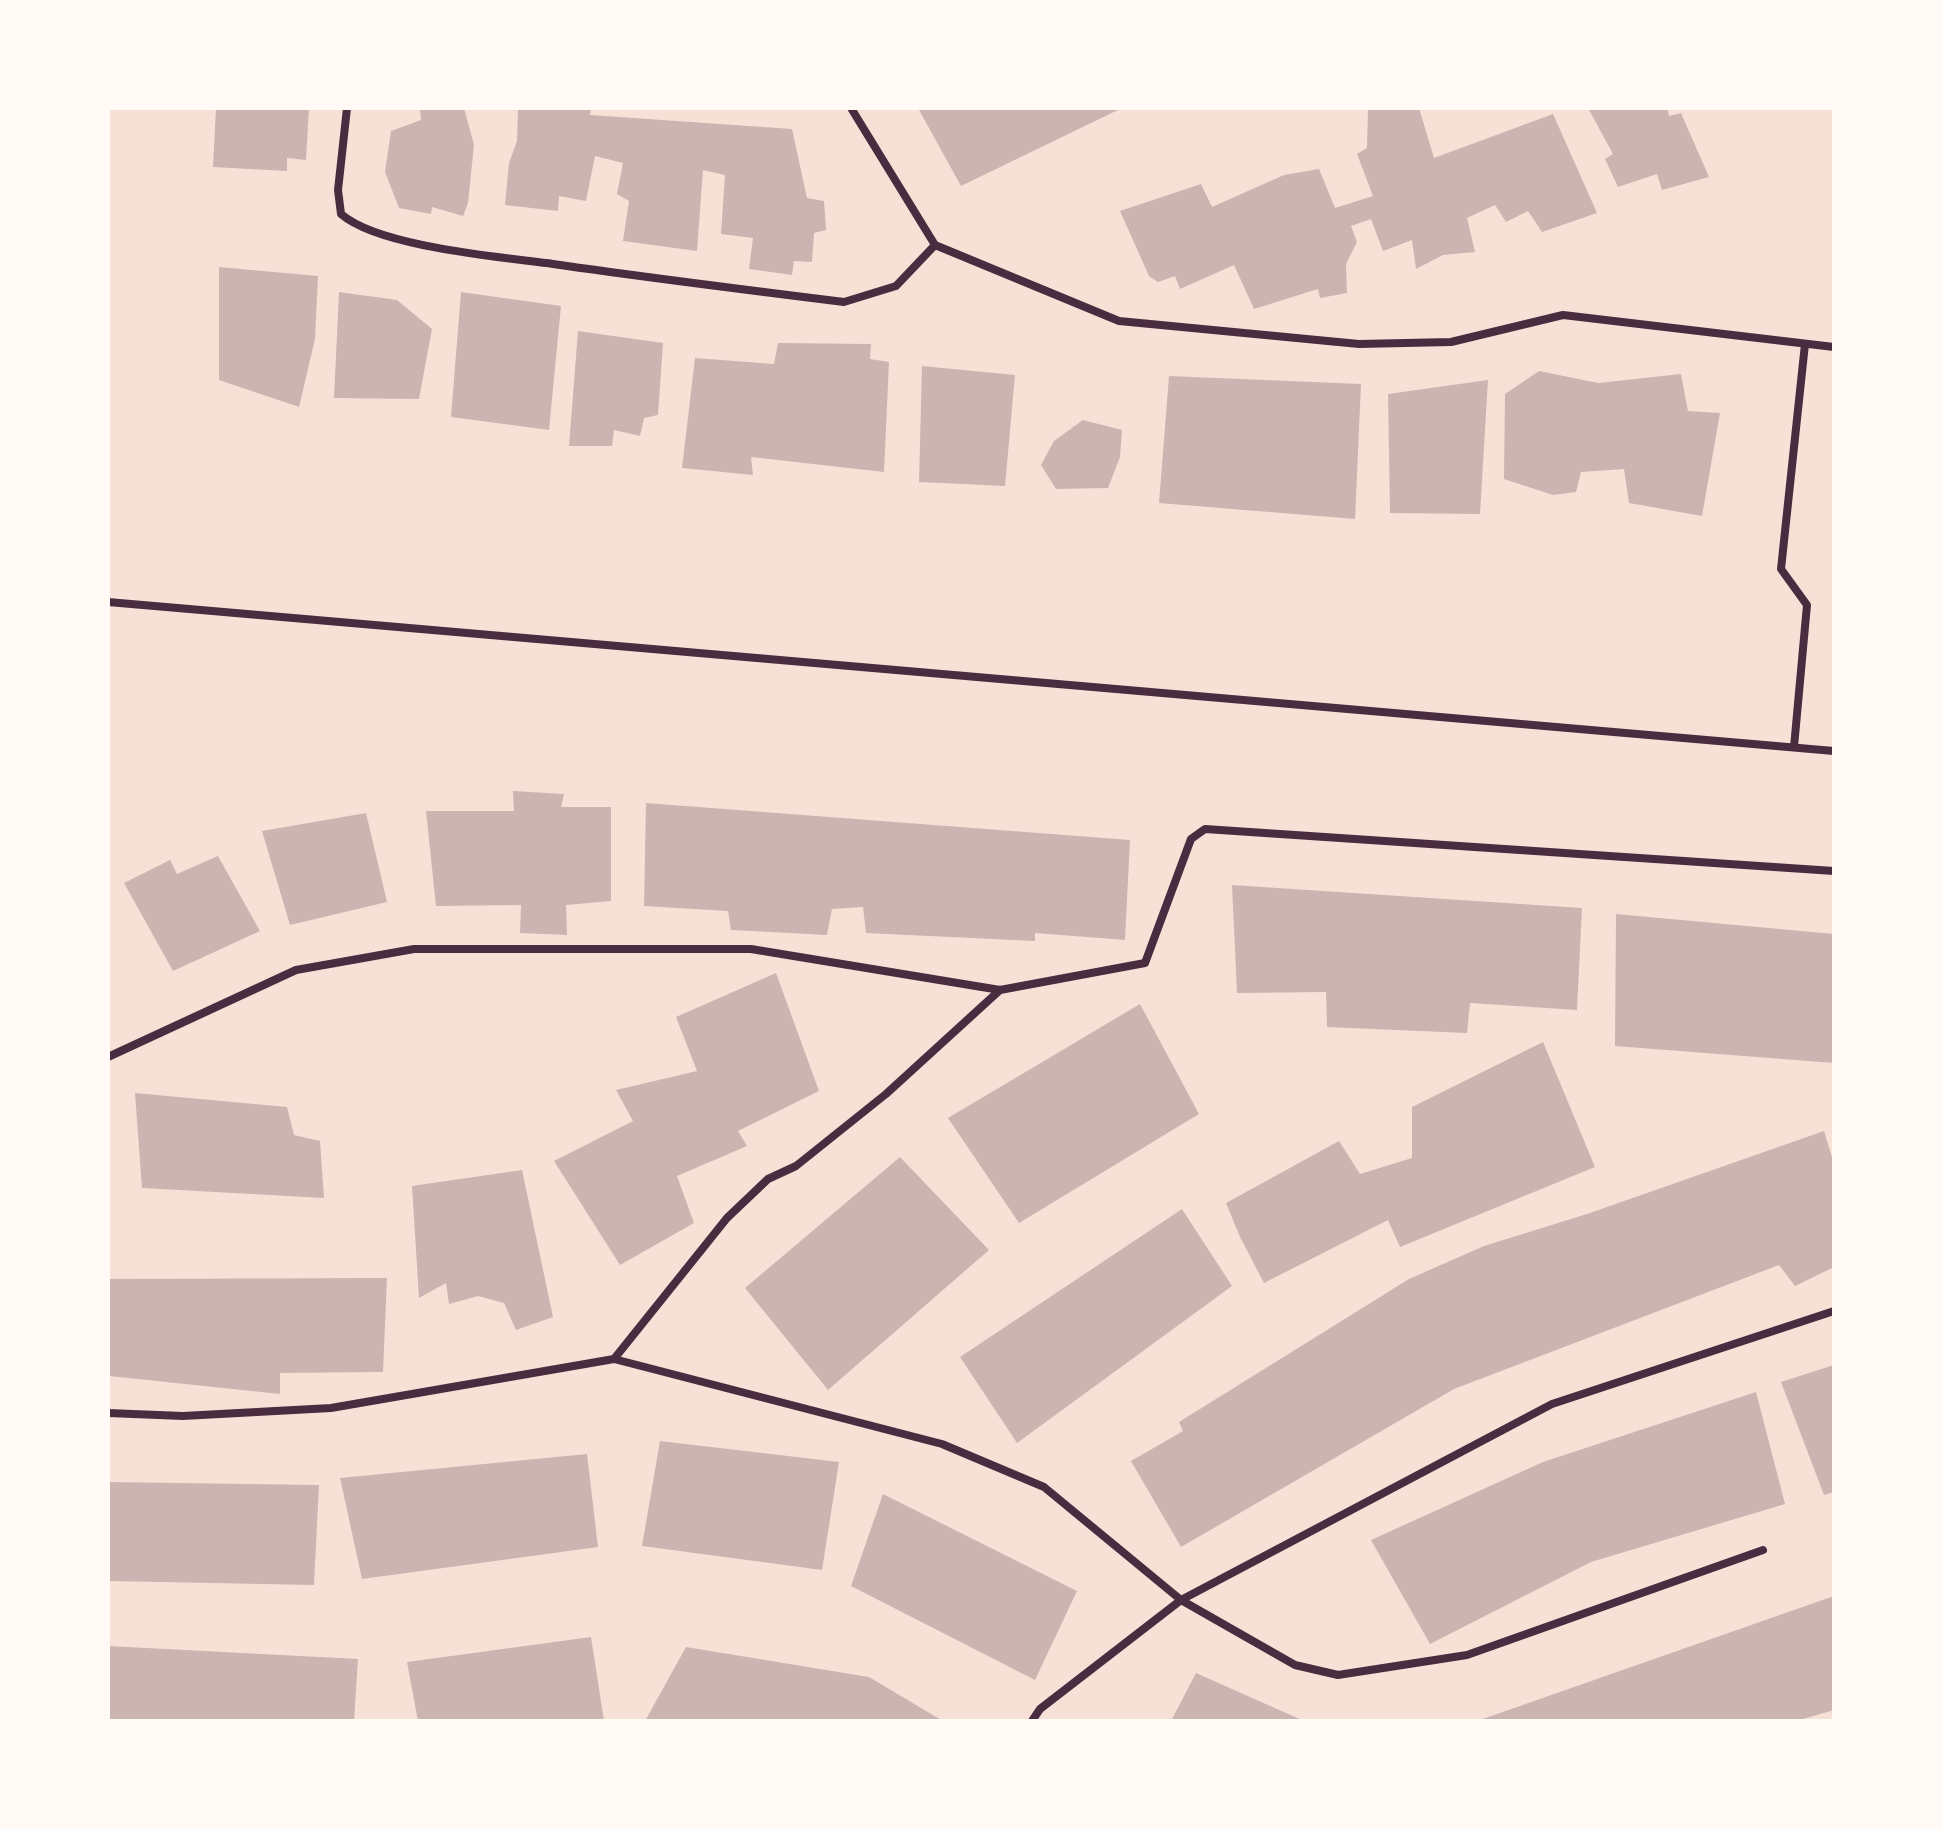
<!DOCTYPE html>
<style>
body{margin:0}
#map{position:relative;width:1942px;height:1829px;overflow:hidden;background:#f7e1d7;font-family:"Asap Condensed",sans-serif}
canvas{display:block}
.frame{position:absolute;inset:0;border:110px solid #fffaf5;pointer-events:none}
</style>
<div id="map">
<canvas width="1942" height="1829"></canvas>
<div class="frame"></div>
</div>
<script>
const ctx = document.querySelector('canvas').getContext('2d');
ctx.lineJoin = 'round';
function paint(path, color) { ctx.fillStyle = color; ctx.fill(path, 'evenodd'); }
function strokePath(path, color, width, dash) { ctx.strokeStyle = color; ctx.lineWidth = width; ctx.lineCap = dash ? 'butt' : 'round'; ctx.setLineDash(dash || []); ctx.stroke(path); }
const building = new Path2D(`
 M216,108H309L306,160L287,158V171L213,167Z
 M420,108H464L474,145L468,203L463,216L432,207L431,214L399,208L385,172L391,131L421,120Z
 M518,108H591L590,115L792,129L807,198L824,201L826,230L814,233L812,262L794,261L792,275L749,269L753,238L721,234L725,175L703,170L697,251L623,241L629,201L617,194L623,163L595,156L586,201L559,196L558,211L505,205L509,163L517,141Z
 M918,108H1122L961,186Z
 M1368,108H1419L1434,158L1553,114L1597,213L1542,232L1528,211L1506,222L1495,205L1467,218L1475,252L1443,255L1416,269L1412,240L1383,251L1371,219L1351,226L1357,242L1346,264L1347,293L1320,298L1318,289L1254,309L1234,265L1180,289L1175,276L1158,282L1149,276L1120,211L1201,184L1212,207L1284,175L1319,169L1335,208L1373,196L1357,154L1367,148Z
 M1588,108H1667L1669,116L1681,113L1709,177L1662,190L1657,174L1618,187L1605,159L1613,154Z
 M219,267L318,276L315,339L299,407L219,380Z
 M339,292L397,300L432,329L419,399L334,398Z
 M461,292L561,306L549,430L451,417Z
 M578,331L663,343L658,415L644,418L640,436L614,430L612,446H569Z
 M778,343L871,344L870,359L889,362L884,472L751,457L753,475L682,468L695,358L774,364Z
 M922,366L1015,375L1005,486L919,482Z
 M1539,371L1598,383L1681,374L1688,411L1720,413L1702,516L1629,503L1624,469L1581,472L1576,492L1553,495L1504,479L1505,394Z
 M1169,376L1361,384L1355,519L1159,503Z
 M1488,380L1480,514L1390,513L1388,394Z
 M1083,420L1122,430L1120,457L1108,488L1056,489L1041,465L1054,441Z
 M513,791L564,794L561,807H611V901L566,905L567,935L520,933L521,905L436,906L426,811H514Z
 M646,803L1130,840L1125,940L1035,933V941L866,933L863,907L832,909L827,935L731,930L728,911L644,906Z
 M366,813L387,902L290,925L262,831Z
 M218,856L260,931L173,971L124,883L170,860L177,874Z
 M1232,885L1582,908L1577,1010L1470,1003L1467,1033L1327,1027L1326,992L1237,993Z
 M1616,914L1834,934V1063L1615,1046Z
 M776,973L819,1091L738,1131L747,1146L677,1176L694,1223L620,1265L554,1161L633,1121L616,1090L697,1071L676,1017Z
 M1140,1004L1199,1114L1019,1223L948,1118Z
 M1543,1042L1595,1167L1400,1247L1388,1220L1264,1283L1240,1237L1226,1203L1339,1141L1360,1174L1412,1158V1107Z
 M135,1093L287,1107L294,1135L320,1141L324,1198L142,1188Z
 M1824,1131L1834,1164V1267L1795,1286L1779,1265L1454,1389L1181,1547L1131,1461L1183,1431L1179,1422L1409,1279L1484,1246L1587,1214Z
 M900,1157L989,1250L828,1390L745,1288Z
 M522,1170L553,1317L516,1330L504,1303L478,1296L449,1304L446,1283L419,1298L412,1186Z
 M1182,1209L1232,1286L1017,1443L960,1357Z
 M387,1278L383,1372L280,1373V1394L109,1376V1279Z
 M1834,1365V1492L1824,1495L1781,1382Z
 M1756,1392L1785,1504L1591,1562L1430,1644L1371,1540L1543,1462Z
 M660,1441L839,1462L822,1570L642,1546Z
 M587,1454L598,1547L362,1579L340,1478Z
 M108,1482L319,1485L314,1585L108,1581Z
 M883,1494L1077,1591L1035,1680L851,1586Z
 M1834,1596V1710L1803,1719L1805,1721H1477Z
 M591,1637L604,1721H418L407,1662Z
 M108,1646L358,1659L354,1721H108Z
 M686,1647L869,1677L943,1721H645Z
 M1196,1673L1304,1721H1171Z`);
const minor = new Path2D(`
 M347,108L338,190L341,214C379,247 501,257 553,264C650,278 747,290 844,302L896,286L935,245
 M851,108L935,245L1119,321L1359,344L1451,342L1563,315L1834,347
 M108,602L1834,751
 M1794,747L1807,605L1781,569L1805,344
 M108,1057L296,970L414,949H751L1000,990L1145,963L1191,839L1205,829L1834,871
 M614,1359L727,1218L768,1179L796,1166L886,1094L1000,990
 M108,1413L183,1416L331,1408L614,1359L942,1444L1044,1487L1181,1600L1295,1665L1338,1675L1467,1655L1763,1550
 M1032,1721L1040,1709L1181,1600L1552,1404L1834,1311`);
paint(building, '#ccb4b1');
strokePath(minor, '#4a2c40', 8);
</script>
